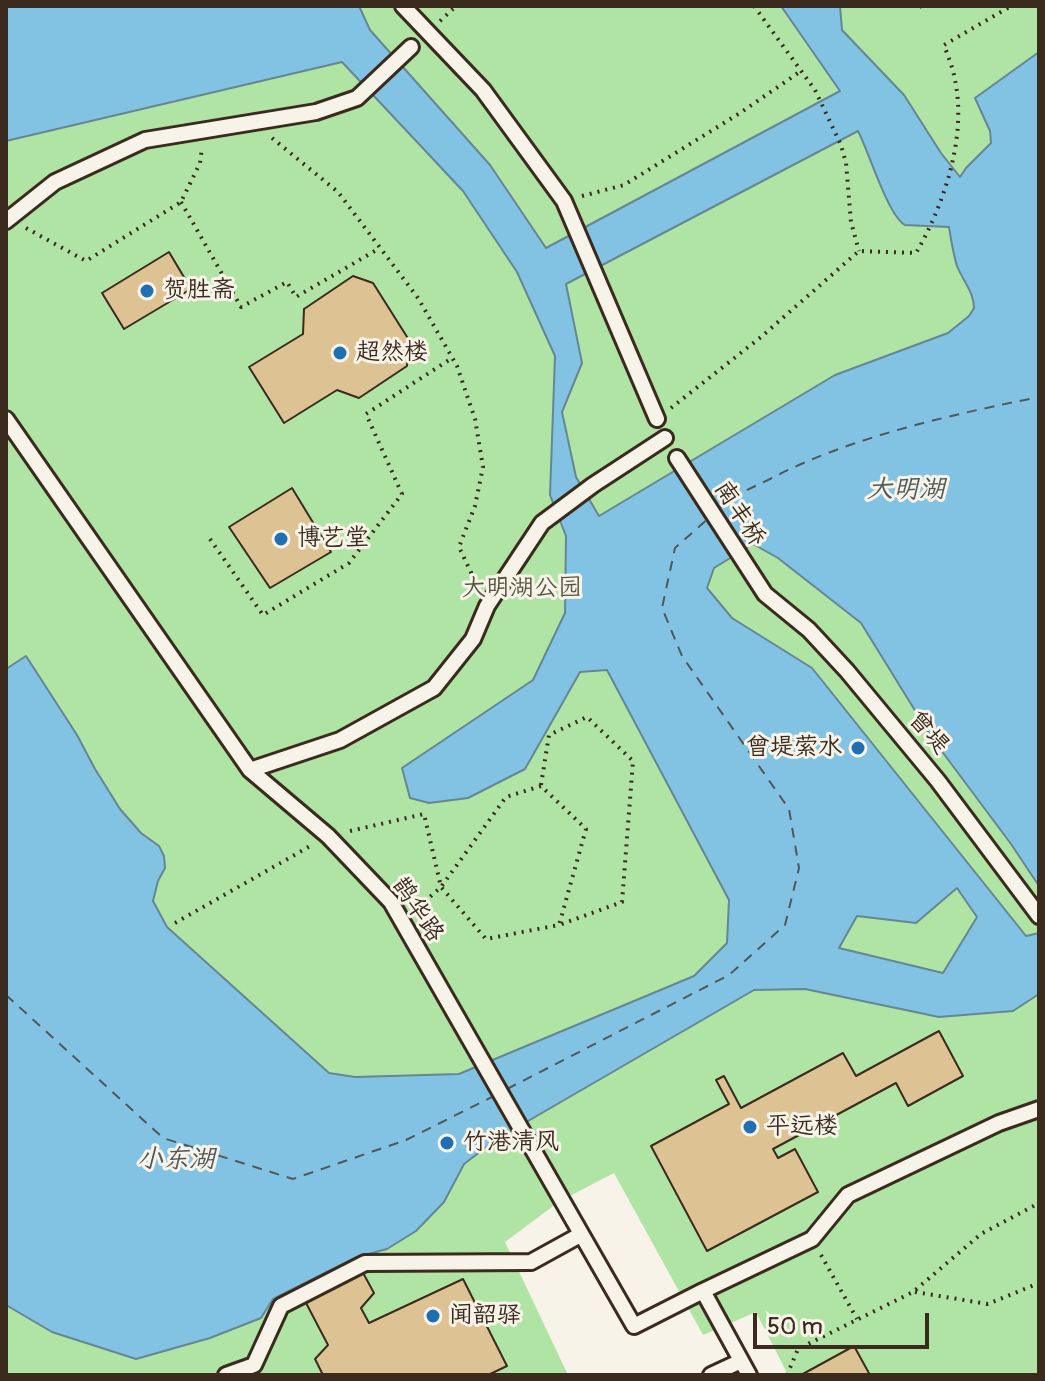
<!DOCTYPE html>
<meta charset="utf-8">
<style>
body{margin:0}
#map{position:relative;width:1045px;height:1381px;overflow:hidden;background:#f7f3e8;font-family:Pangolin,sans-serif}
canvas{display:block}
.frame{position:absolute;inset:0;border:8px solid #3b2a1e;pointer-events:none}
.scale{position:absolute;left:753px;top:1313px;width:176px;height:36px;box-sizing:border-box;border:4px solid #3b2a1e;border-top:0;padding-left:10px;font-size:24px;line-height:28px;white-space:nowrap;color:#3b2a1e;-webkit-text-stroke:6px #f7f3e8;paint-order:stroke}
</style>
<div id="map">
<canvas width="1045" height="1381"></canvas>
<div class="frame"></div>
<div class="scale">50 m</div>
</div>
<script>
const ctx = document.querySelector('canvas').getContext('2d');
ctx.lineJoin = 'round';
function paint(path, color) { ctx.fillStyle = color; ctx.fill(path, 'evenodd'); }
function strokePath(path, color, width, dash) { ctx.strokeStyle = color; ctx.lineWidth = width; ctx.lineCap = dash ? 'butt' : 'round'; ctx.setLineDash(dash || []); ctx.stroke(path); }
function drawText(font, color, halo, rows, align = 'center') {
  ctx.font = font + ' Pangolin,"LXGW WenKai TC",sans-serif'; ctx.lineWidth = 6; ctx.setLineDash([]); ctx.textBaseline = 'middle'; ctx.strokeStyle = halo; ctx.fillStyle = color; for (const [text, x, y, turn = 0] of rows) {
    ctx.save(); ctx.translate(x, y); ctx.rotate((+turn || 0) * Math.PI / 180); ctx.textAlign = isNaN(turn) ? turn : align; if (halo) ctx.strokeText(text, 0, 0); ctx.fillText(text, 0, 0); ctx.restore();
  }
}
const green = new Path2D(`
 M6,6H1039V1375H788L756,1312L703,1335L614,1173L560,1201L505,1242L568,1375H6Z`);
const water = new Path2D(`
 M6,6H359L370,30L490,165L546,248L840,91L781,6H840L842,30L904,95L941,153L960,177L966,168L991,143L990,131L975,98L1039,52V886L1011,844L932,738L861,623L778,558L753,544L714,568L707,588L732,618L812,668L1026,936L1039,933V994L1013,1011L939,1017L805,989L754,990L497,1139L464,1164L444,1202L416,1231L387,1249L357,1257L273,1299L261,1318L210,1338L136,1359L52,1332L6,1305V669L26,656L77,735L95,769L120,809L141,833L159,846L164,856L165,868L158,881L153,901L167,927L329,1073L355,1077L459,1074L694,976L727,943L729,900L607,670L580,672L525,769L468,798L429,803L410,798L402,768L533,680L565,613L566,536L550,495L555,356L517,272L463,191L342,62L6,141ZM858,131C869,152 888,216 905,225L949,227C951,240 953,253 957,266C963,281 974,292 974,308L969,316L948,333L835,375L599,516L576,477L562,412L582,363L566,284ZM957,888L977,917L943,973L839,948L857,916L916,923Z`);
const ferry = new Path2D(`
 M717,510C733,496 751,488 770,479C850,437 950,415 1039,397
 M6,995L163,1138L293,1179L406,1140L494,1096
 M507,1089L729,975L785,925L799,868L789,809L682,656L662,608L675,548L710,517`);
const building = new Path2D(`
 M169,252L191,289L124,329L102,293Z
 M353,276L373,283L409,340L407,366L359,398L337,390L284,423L249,367L303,334L304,309Z
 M292,488L331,552L270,588L229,527Z
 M939,1031L963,1076L908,1106L896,1083L773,1149L778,1158L795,1149L818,1192L707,1251L651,1146L729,1104L716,1080L724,1076L741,1108L843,1053L856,1076Z
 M362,1271L374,1293L361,1308L369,1323L463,1279L507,1366L488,1375H323L315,1359L328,1345L305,1301Z
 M854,1346L870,1375H801Z`);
const path = new Path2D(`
 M754,6L815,90L841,145L846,163L851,222L859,251
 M921,6L925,13
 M440,21L456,6
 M272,138L338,192L418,298L457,366L475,419L483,467L475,506L459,547L477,585
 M582,196L624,185L740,113L801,71
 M181,202L241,307L287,282L296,297L380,248
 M26,228L86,261L181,202L200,163L202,148
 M671,408L761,337L859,251L916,253C944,205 967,137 955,80C953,68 948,56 944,45L1011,6
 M210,539L263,615L349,563L402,494L366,414L452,358
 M541,785L549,735L587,717L633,761L622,902L559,925
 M350,831L424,814L441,887L486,939L559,925L586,829L541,786L506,797L441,887L414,911
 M175,923L312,845
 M821,1255L857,1319
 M915,1292L988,1304L1039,1283
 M787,1375L798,1349L913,1292L981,1234L1039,1203`);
const lane = new Path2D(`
 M403,6L483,90L564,201L657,419
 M6,221L55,182L145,140L316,112L357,98L411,47
 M6,419L250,770L328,836L391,902L634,1326L703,1291L749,1375
 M677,458L765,594L809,630L847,671L938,781L1039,916
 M250,770L340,740L434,688L473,639L487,606L542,523L593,485L665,438
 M703,1291L812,1239L848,1195L999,1123L1039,1109
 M226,1375L254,1365L281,1306L365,1263L531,1262L580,1235
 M711,1375L741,1361`);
const markers = [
 [147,291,8,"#1f6fb2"],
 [340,353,8,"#1f6fb2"],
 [281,539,8,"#1f6fb2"],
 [858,748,8,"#1f6fb2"],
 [750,1127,8,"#1f6fb2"],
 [447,1143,8,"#1f6fb2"],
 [433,1316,8,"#1f6fb2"]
];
const poiNames = [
 ["贺胜斋",163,291],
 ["超然楼",356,353],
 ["博艺堂",297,539],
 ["曾堤萦水",842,748,"right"],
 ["平远楼",766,1127],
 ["竹港清风",463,1143],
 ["闻韶驿",449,1316]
];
const streetNames = [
 ["南丰桥",739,514,57],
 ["曾堤",928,733,50],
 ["鹊华路",417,910,56]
];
const parkNames = [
 ["大明湖公园",522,589]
];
const waterNames = [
 ["大明湖",906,490],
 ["小东湖",176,1160]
];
paint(green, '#b0e4a5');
paint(water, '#82c3e3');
strokePath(water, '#668694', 2);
strokePath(ferry, '#505859', 2, [10, 8]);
paint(building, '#ddc393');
strokePath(building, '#3b2a1e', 2);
strokePath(lane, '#3b2a1e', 20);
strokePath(path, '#3b2a1e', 4, [2, 6]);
strokePath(lane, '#f7f3e8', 14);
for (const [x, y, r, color] of markers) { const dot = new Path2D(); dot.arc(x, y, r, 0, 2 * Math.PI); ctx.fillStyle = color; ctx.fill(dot); strokePath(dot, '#f7f3e8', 3); }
drawText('24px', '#3b2a1e', '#f7f3e8', poiNames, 'left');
drawText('24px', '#3b2a1e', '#f7f3e8', streetNames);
drawText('24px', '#585840', '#f7f3e8', parkNames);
drawText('italic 26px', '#505859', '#f7f3e8', waterNames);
</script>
